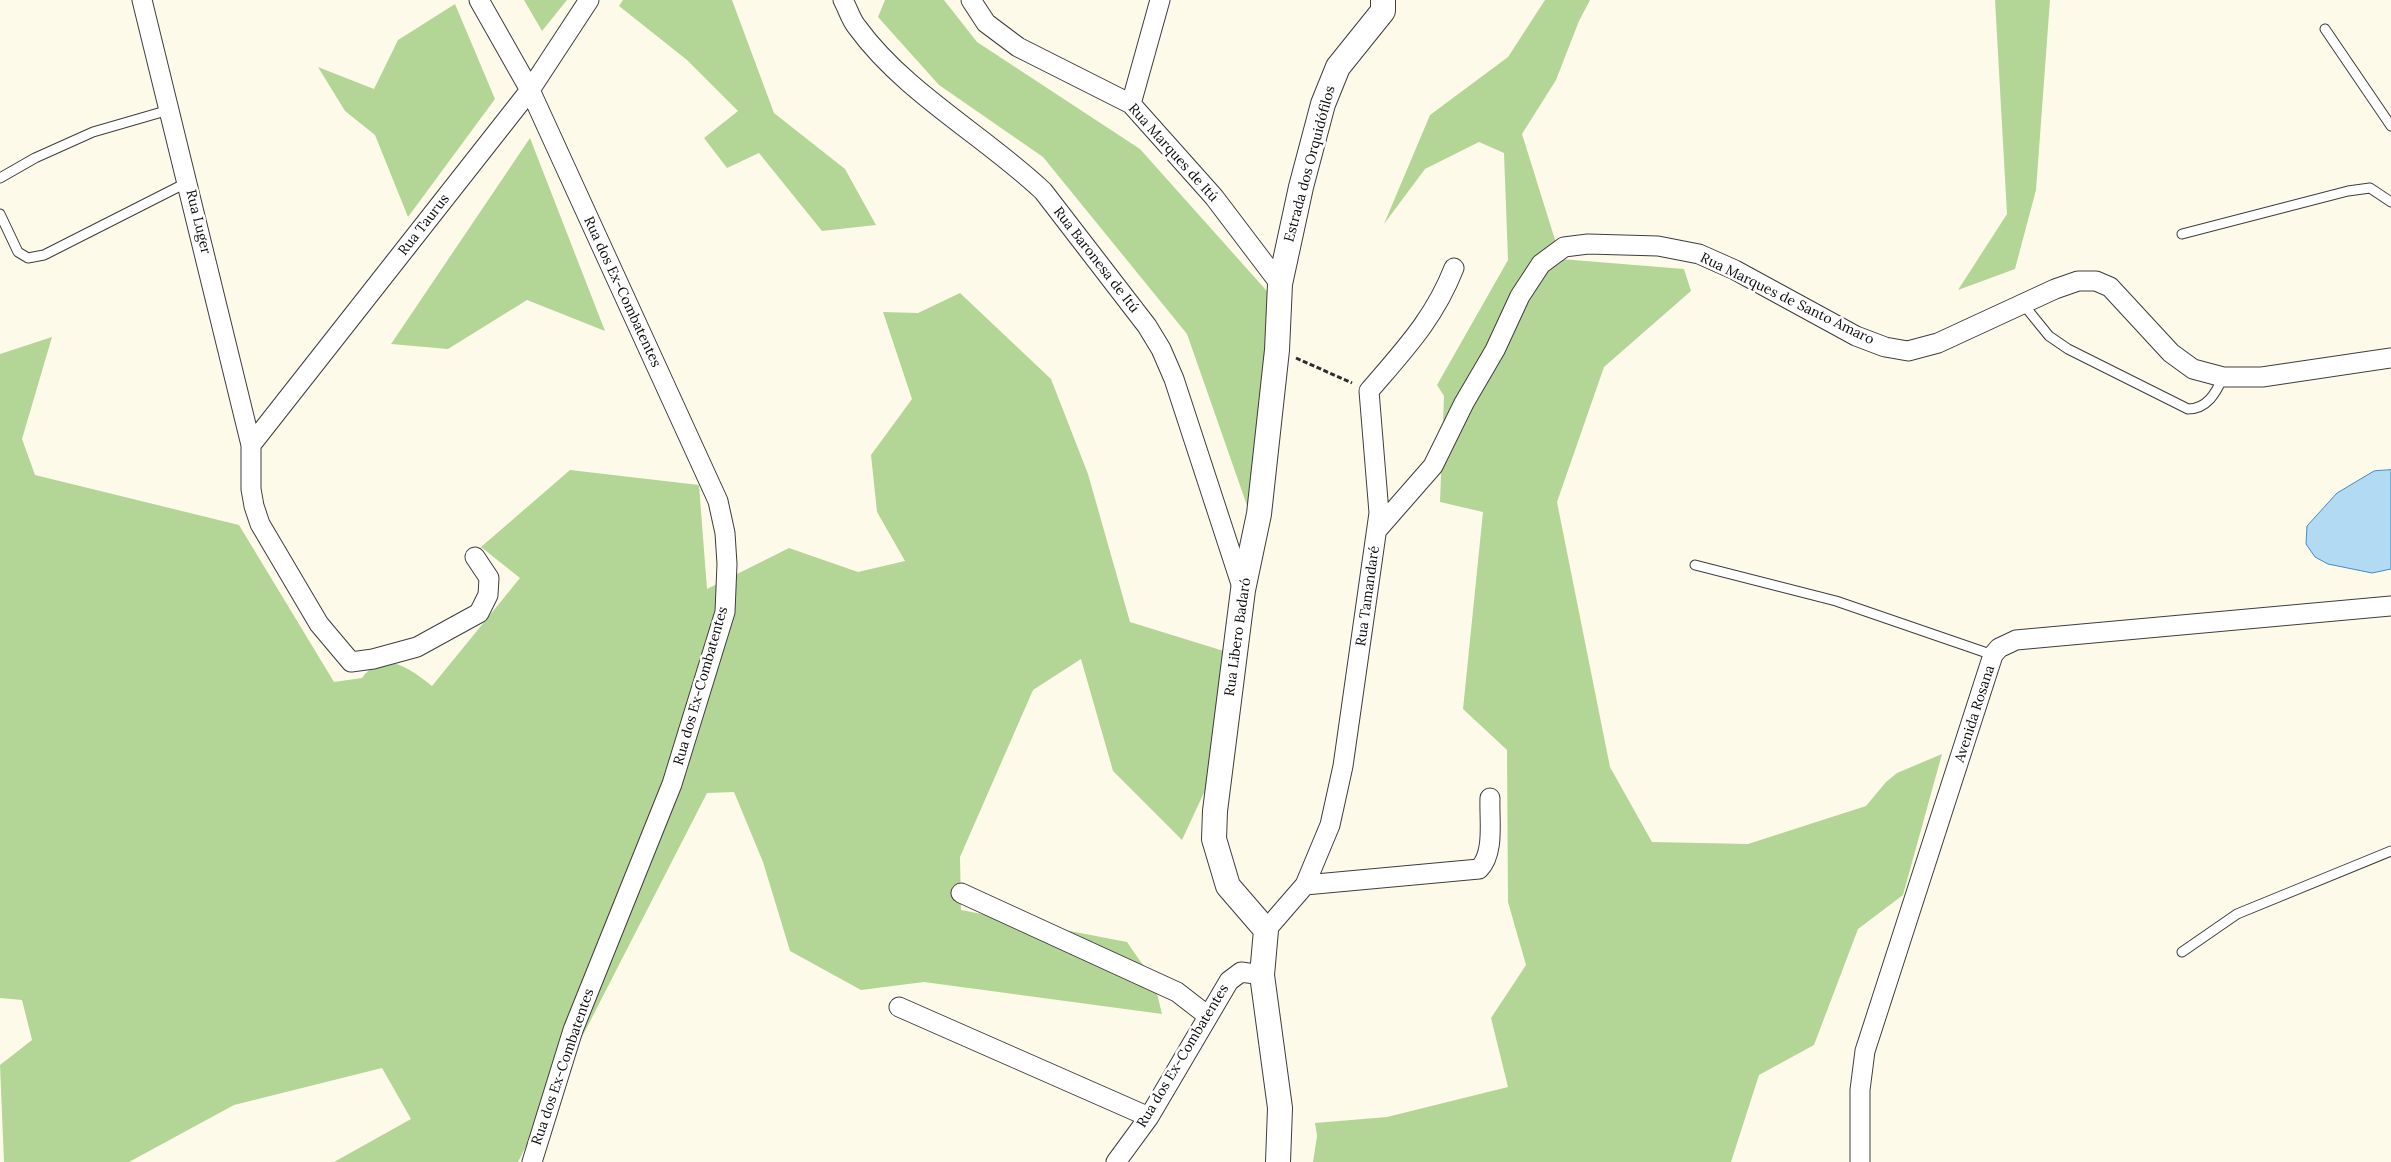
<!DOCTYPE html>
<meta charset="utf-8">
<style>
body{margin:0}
canvas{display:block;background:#fefaea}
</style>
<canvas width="2391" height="1162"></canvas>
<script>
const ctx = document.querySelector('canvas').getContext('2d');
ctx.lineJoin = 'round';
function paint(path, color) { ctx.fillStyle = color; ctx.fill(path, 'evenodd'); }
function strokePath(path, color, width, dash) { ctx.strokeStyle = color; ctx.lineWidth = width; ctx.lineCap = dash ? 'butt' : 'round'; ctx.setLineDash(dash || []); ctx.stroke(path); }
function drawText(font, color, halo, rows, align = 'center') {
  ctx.font = font + ' Lora,serif'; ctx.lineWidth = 5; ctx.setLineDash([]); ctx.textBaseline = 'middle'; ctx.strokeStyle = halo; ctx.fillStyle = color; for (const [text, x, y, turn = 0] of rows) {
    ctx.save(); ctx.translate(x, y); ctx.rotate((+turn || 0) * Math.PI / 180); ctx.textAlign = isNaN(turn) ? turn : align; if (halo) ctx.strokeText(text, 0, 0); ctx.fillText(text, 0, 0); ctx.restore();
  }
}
const forest = new Path2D(`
 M524,0H567L542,31Z
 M623,0H732L774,113L845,169L876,225L822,231L759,153L727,168L704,138L738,111L687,60L619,6Z
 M885,0H944L977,42L1140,149L1274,299L1251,517L1187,334L1043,157L939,85L878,17Z
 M1545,0H1590L1579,21L1556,80L1522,134L1561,259L1684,269L1691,291L1604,367L1557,502L1610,767L1652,842L1748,844L1866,806L1886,782L1897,773L1942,754L1903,895L1858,929L1814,1045L1759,1075L1731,1162H1313L1317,1136L1315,1123L1387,1117L1508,1087L1491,1018L1526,965L1508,902L1507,750L1463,709L1483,512L1440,502L1444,396L1437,385L1508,260L1504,153L1479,142L1425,169L1384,224L1430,115L1508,57Z
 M1995,0H2050L2036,190L2015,269L1958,290L2007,214Z
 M455,4L495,99L408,217L375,135L345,111L318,67L374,89L398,40Z
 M530,138L605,331L527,300L448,349L391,344Z
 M960,293L1051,379L1088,474L1130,622L1227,652L1208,784L1182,840L1113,771L1081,659L1033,690L960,857L961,910L1127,942L1154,981L1162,1014L924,982L861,990L790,951L763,862L734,792L707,793L518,1162H334L411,1119L382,1068L234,1105L129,1162H4L0,1065L32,1040L22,1000L0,998V354L52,337L22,439L35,475L239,525L334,682L362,678C384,648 410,669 432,686L520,578L481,547L570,470L699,485L707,589L789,548L858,572L905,561L877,512L871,455L912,399L883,312L918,313Z`);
const water = new Path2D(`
 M2391,470V569L2372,573L2328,564L2315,557L2306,544L2307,526L2337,493L2374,471Z`);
const path = new Path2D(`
 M1296,358L1352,383`);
const service = new Path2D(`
 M2325,29L2391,126
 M0,178L35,158L93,132L169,110
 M0,214L18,252L28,258L44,255L188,182
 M2182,234L2348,191L2370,188L2391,202
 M2023,304L2049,336L2068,349L2188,409C2207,409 2216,393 2223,377
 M1695,565L1836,601L1993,655
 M2182,952L2237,914L2391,851`);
const minor = new Path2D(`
 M142,0L251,445V489L254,506L260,524L319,624L351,662L373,659L417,647L479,613L488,595L489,578L475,557
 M479,0L530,90L718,501L725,533L727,564L725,612L672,784L573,1030L532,1162
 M843,0C848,9 851,20 857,27C904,92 985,136 1043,191L1147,326L1161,349L1174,379L1243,590
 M971,0L986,23L1018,47L1131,104L1214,197L1280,284
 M1131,104L1160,0
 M251,445L530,90L589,0
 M1377,530L1433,466L1464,403L1495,350L1520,296L1541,264L1564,247L1588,244L1658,246L1699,254L1735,270L1856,336L1885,347L1908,351L1938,343L2055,289L2078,281H2096L2110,287L2171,353L2193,369L2223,377H2262L2391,358
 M1305,885L1479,869C1495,853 1489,820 1490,798
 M961,893L1177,992L1208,1016
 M1266,930L1305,885L1330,825L1343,766L1379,513L1369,391C1404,350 1434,319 1454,268
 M899,1007L1149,1117
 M1116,1162L1149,1117L1229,981L1241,972L1262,975
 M1860,1162V1090L1865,1051L1993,655L1999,648L2016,640L2391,606`);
const tertiary = new Path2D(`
 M1278,1162L1280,1108L1262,975L1266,930L1228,886L1214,839L1215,811L1243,590L1259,514L1277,350L1280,284L1301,187L1323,104L1338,67L1383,11V0`);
const streetNames = [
 ["Rua Marques de Itú",1173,153,48],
 ["Estrada dos Orquidófilos",1310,164,-75],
 ["Rua Luger",198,222,76],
 ["Rua Taurus",424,225,-52],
 ["Rua Baronesa de Itú",1096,260,52],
 ["Rua dos Ex-Combatentes",622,292,65],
 ["Rua Marques de Santo Amaro",1787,299,26],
 ["Rua Tamandaré",1368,596,-82],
 ["Rua Libero Badaró",1238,637,-82],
 ["Rua dos Ex-Combatentes",701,686,-74],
 ["Avenida Rosana",1975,714,-72],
 ["Rua dos Ex-Combatentes",1183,1056,-59],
 ["Rua dos Ex-Combatentes",563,1067,-71]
];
paint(forest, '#b3d696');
paint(water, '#b2daf2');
strokePath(water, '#3d8ec5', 1);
strokePath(service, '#3e3e3e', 11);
strokePath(minor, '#3e3e3e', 21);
strokePath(tertiary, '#3e3e3e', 26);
strokePath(path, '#2d2d2d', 3, [5, 2.5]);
strokePath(service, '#fff', 9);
strokePath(minor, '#fff', 19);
strokePath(tertiary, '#fff', 24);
drawText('14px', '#0b0b0b', '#fff', streetNames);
</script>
